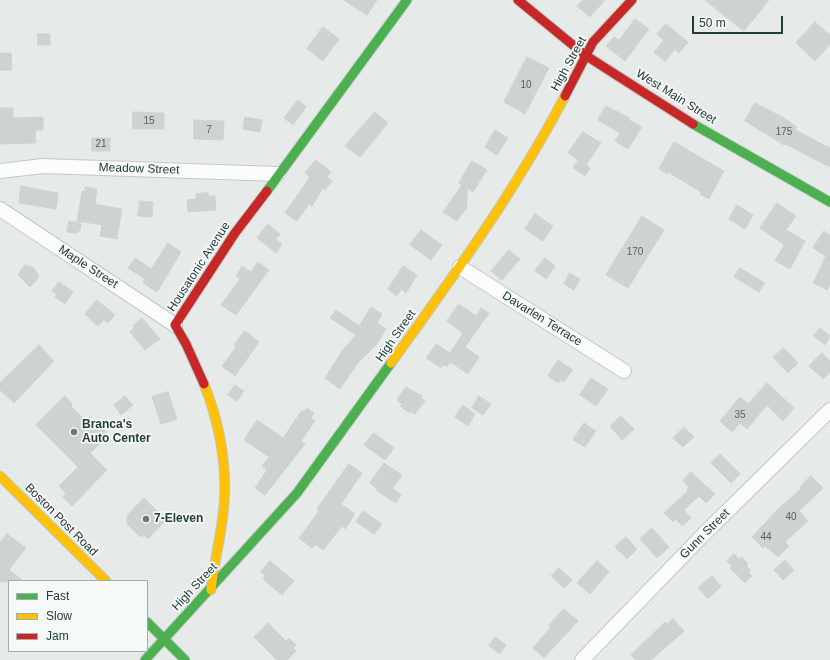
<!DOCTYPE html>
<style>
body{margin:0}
#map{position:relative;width:830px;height:660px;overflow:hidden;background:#e6ebe9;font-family:Arial,sans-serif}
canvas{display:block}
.legend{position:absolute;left:8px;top:580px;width:140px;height:72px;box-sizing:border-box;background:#f5f9f8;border:1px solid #a1aeac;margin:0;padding:5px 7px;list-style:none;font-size:12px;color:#243e3a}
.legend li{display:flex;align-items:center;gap:8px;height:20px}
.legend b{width:20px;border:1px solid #a1aeac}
.scale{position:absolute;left:692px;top:16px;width:91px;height:18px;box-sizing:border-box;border:2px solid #243e3a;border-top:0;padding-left:5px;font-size:12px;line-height:14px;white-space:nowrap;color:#243e3a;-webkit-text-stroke:3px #f5f9f8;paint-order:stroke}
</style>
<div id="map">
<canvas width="830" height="660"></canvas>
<ul class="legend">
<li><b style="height:5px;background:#4caf50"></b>Fast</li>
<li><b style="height:5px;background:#ffc107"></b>Slow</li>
<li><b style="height:5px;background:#c62828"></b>Jam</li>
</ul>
<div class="scale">50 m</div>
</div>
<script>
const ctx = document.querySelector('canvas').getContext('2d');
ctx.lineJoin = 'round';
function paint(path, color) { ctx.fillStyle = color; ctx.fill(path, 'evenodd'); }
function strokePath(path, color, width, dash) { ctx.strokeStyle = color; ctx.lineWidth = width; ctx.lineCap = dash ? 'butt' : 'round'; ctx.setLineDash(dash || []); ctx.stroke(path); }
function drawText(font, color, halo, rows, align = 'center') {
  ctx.font = font + ' Arial,sans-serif'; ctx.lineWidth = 3.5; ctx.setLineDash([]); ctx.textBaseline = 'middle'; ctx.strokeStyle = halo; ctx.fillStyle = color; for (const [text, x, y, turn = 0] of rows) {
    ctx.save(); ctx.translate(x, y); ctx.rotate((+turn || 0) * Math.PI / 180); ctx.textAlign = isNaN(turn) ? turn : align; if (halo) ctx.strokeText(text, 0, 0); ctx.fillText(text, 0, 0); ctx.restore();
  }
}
const building = new Path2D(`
 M344,0H377L367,15Z
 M583,0H605L590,17L577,6Z
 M705,0H769L744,31Z
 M635,19L649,29L625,61L606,46L614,37L619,40Z
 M815,22L830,35V44L815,61L796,43Z
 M666,24L688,42L679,53L675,49L665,62L654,52L664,40L657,34Z
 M323,27L339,39L323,61L307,49Z
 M38,34H50V45H38Z
 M0,53H11L12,70H0Z
 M527,57L549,68L525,114L504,102Z
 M298,100L306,107L293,125L284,118Z
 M755,103L784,118L797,127L795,130L830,148V167L785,144L784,145L745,121Z
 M606,106L630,118L629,120L642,127L628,149L615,141L620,133L598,120Z
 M0,108H13V118L43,117V130H35L36,143L0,144Z
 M133,112L164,113V129H133Z
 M375,112L388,123L360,157L345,146Z
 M245,117L262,120L260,132L243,129Z
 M194,120L224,121L223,140L194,139Z
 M495,130L508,138L497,155L485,147Z
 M583,132L601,143L586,165L590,168L585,176L573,168L578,160L568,153Z
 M92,138H110V151H92Z
 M674,142L724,171L709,199L700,194L701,192L668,172L667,174L659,169Z
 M316,160L331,172L327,177L332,181L325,190L323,188L312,206L309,204L297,221L285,213L310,177L305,173Z
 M472,161L487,170L473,192L467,188V207L457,221L443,212L462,185L459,183Z
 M21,186L58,193L56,209L19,203Z
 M85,187L97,189L95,204L122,209L117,239L100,236L102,225L77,221L82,191H85Z
 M208,193V196H215L216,210L188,212L187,200L196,199V194Z
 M140,201L153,202L152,217L138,216Z
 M777,203L796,216L786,230L805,241L790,269L775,261L784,245L760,228Z
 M737,205L753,215L745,229L729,219Z
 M535,214L553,226L543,241L525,229Z
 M642,216L664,230L628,288L606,275Z
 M69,221L81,223L80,230L77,233L67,232Z
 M268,224L280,234L276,239L282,244L276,253L257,238Z
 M421,230L442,245L431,260L410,245Z
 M824,231L830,235V284L827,290L813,283L826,256L813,248Z
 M168,243L181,252L157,292L143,283L145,279L128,268L135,258L151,269Z
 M509,250L520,259L502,280L491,271Z
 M545,258L555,266L546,279L535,271Z
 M258,262L269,270L236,315L221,305L240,279L236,276L242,266L251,272Z
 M25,265L34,268L39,277L30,287L18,275Z
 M403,266L417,275L406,293L401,289L397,296L388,289Z
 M740,268L765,283L759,292L734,277Z
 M570,273L580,279L574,290L564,284Z
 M59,282L73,292L65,304L55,297L57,294L52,291Z
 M97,300L115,315L108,323L104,320L98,326L85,314Z
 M459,304L476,316L481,308L489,313L465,347L479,357L468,374L450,362L447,367L443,365L441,368L426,358L436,344L450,353L463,333L447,321Z
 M371,307L382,314L377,323L386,329L376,345L357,364L340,389L325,378L342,351L356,335L330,318L336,310L359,326Z
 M142,318L160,339L145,350L130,332L135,327L133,326Z
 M820,328L830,336L825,345L814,336Z
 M245,331L259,342L235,376L222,366L236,347L234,345Z
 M39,345L54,361L14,403L0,390V383Z
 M784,348L798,363L788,373L773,357Z
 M822,353L830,361V372L823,379L809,366Z
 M558,360L573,370L564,382L561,380L558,383L548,376Z
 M591,378L608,389L596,406L580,395Z
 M767,383L794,408L783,421L767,405L747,429L740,423L732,432L720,421L740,397L748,404Z
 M235,385L244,391L237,401L228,395Z
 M406,387L422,396L421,398L425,401L415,414L411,411L410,413L400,406L402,404L397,400Z
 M168,392L177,419L161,424L152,397Z
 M65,396L72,404L71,406L93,428L97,424L109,435L90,453L107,470L72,506L63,497L66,493L59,486L78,467L36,425Z
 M125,396L133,405L121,415L114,405Z
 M479,396L491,404L483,415L472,408Z
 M463,405L475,414L468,426L455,417Z
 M307,408L314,413L311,418L315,421L301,441L305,444L265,495L255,488L267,470L262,466L269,457L244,440L257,420L283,438L302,410L304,412Z
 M621,416L634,429L622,440L610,426Z
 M584,423L596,431L585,447L573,440Z
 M684,427L694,437L683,447L673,438Z
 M374,433L394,448L385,460L364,445Z
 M720,454L740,474L731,483L711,463Z
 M384,463L402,475L393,488L401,495L396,503L377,491V489L370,483Z
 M349,464L362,473L341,504L355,514L345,529L342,526L323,550L315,544L312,548L299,538L319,511L317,509Z
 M691,472L715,494L706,503L699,496L684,510L691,518L682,526L676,519L673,522L664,513L688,491L687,489L689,487L683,481Z
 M811,476L823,488L799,511L808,521L785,542L789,546L778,557L765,546L763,548L752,537L779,508L802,488L800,487Z
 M144,498L166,520L148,539L145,536H139L127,524V516Z
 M363,511L382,524L374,534L356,522Z
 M652,528L669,547L657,558L640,539Z
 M7,534L26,548L9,570L24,581L0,582V543Z
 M626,537L637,549L627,559L615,547Z
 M734,554L739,559L742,557L748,564L746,566L751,570L748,572L752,576L745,583L730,568L732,566L727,561Z
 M785,560L794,570L783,580L774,570Z
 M270,561L294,581L282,595L263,579L265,576L261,572Z
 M597,561L609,572L590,594L577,583Z
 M559,568L572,580L564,588L551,576Z
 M712,576L721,586L708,599L698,588Z
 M564,609L578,621L544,658L533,648L551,627L549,625Z
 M673,619L684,631L651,660H636L631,655L665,622L667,624Z
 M268,623L286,641L289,638L296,645L293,648L296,651L287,660H277L254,637Z
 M495,637L506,645L500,654L489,646Z`);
const street = new Path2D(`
 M0,171L43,166L278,174
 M0,209L175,325
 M460,267L624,371
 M582,660L704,534L830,410`);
const fast = new Path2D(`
 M693,124L830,202
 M267,191L407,0
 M147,622L185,660
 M145,660L297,493L391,363`);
const slow = new Path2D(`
 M391,363C453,277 516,190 565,96
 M204,384C219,422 227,465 224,505C222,533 214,561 211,590
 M0,476L106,581`);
const jam = new Path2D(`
 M518,0L585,55L693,124
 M565,96L593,42L632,0
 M204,384L186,344L175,325L235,233L267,191`);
const markers = [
 [74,432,4,"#687b77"],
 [146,519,4,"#687b77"]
];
const numberNames = [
 ["10",526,85],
 ["15",149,121],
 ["7",209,130],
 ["175",784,132],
 ["21",101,144],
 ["170",635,252],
 ["35",740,415],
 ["40",791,517],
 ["44",766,537]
];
const streetNames = [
 ["High Street",569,64,-61],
 ["West Main Street",676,97,32],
 ["Meadow Street",139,169,2],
 ["Maple Street",88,267,33],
 ["Housatonic Avenue",199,267,-57],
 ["Davarlen Terrace",542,319,32],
 ["High Street",396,336,-55],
 ["Boston Post Road",61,520,45],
 ["Gunn Street",705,534,-45],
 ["High Street",195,587,-47]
];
const poiNames = [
 ["Branca's",82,425],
 ["Auto Center",82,439],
 ["7-Eleven",154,519]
];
paint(building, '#ced2d1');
strokePath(building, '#cfd4d2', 1);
strokePath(street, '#c3c8c6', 16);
strokePath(fast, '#c2c8c6', 11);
strokePath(slow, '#c2c8c6', 11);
strokePath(jam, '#c2c8c6', 11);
strokePath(street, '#fbfcfc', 14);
strokePath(fast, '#4caf50', 9);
strokePath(slow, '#ffc107', 9);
strokePath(jam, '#c62828', 9);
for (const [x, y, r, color] of markers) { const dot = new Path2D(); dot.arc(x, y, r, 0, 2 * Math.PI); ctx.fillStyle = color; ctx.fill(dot); strokePath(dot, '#f5f9f8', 1.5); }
drawText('10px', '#4f6460', null, numberNames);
drawText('12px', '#243e3a', '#f5f9f8', streetNames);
drawText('bold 12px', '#243e3a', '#f5f9f8', poiNames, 'left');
</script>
